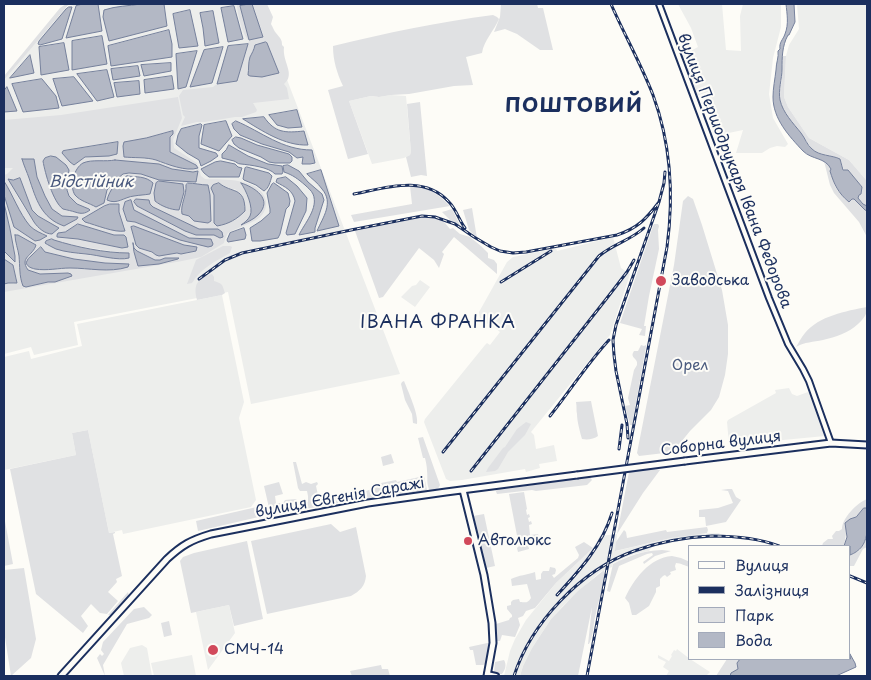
<!DOCTYPE html>
<meta charset="utf-8">
<style>
body{margin:0}
#map{position:relative;width:871px;height:680px;overflow:hidden;background:#fdfcf7;font-family:"Playpen Sans",sans-serif}
canvas{display:block}
.frame{position:absolute;inset:0;border:5px solid #1b2f5e;pointer-events:none}
.legend{position:absolute;left:688px;top:545px;width:162px;height:115px;box-sizing:border-box;background:#fdfcf7;border:1px solid #a3aaba;margin:0;padding:6px 9px;list-style:none;font-size:15px;color:#1b2f5e}
.legend li{display:flex;align-items:center;gap:10px;height:25px}
.legend b{width:25px;border:1px solid #a3aaba}
</style>
<div id="map">
<canvas width="871" height="680"></canvas>
<div class="frame"></div>
<ul class="legend">
<li><b style="height:6px;background:#fdfcf7"></b>Вулиця</li>
<li><b style="height:6px;background:#1b2f5e"></b>Залізниця</li>
<li><b style="height:14px;background:#e0e1e3"></b>Парк</li>
<li><b style="height:14px;background:#b3b8c5"></b>Вода</li>
</ul>
</div>
<script>
const ctx = document.querySelector('canvas').getContext('2d');
ctx.lineJoin = 'round';
function paint(path, color) { ctx.fillStyle = color; ctx.fill(path, 'evenodd'); }
function strokePath(path, color, width, dash) { ctx.strokeStyle = color; ctx.lineWidth = width; ctx.lineCap = dash ? 'butt' : 'round'; ctx.setLineDash(dash || []); ctx.stroke(path); }
function drawText(font, color, halo, rows, align = 'center') {
  ctx.font = font + ' "Playpen Sans",sans-serif'; ctx.lineWidth = 4; ctx.setLineDash([]); ctx.textBaseline = 'middle'; ctx.strokeStyle = halo; ctx.fillStyle = color; for (const [text, x, y, turn = 0] of rows) {
    ctx.save(); ctx.translate(x, y); ctx.rotate((+turn || 0) * Math.PI / 180); ctx.textAlign = isNaN(turn) ? turn : align; if (halo) ctx.strokeText(text, 0, 0); ctx.fillText(text, 0, 0); ctx.restore();
  }
}
const built = new Path2D(`
 M76,4H258L400,374L251,404L228,292L74,322L78,345L34,355L31,347L4,354V80L59,10Z
 M678,4H722L726,50L741,51L740,16L743,4H781V27L773,58L769,94L773,118L788,144L785,147L777,146L770,148L762,153H736L743,130L719,135L717,116L708,92L696,96L681,56L698,47L691,28Z
 M797,4H867V181L849,160L809,138L788,107L784,97L786,56L789,45L799,29Z
 M391,95L406,96L411,152L410,155L404,158L372,164L349,101L371,96L379,97Z
 M613,237L621,268L630,274L610,335L531,432L534,435L536,449L554,445L557,461L539,464L540,468L526,472L525,469L462,480L450,481L446,479L424,422L425,419L485,345L487,343L490,345L500,332L494,327L493,328L480,318L479,312L507,262L513,257L556,248L557,251Z
 M420,280L430,287L415,307L401,297L412,286L416,285Z
 M222,295L244,402L239,418L256,500L251,507L123,534L122,530L109,533L88,430L72,433L76,455L4,470V357L29,351L31,359L82,346L77,324Z
 M789,388L792,394L797,396L808,392L812,396L825,436L731,445L729,444L727,422L728,420L776,393L775,390Z
 M720,533L716,538L689,539L652,547L649,551L634,554L624,558L613,563L612,567L600,572L563,606L551,619L532,648L523,666L520,676H504L510,651L515,639L526,620L556,583L593,548L600,536L617,534L616,551L671,538L693,534Z
 M229,605L235,633L208,670L196,612Z
 M142,645L147,648L152,676H124L121,663L130,648Z
 M677,649L690,659L710,672L706,676H666L669,671L663,667L666,662L658,658V655L669,661L672,656L671,655L674,650L676,651Z
 M192,655L196,676H154L151,663Z`);
const green = new Path2D(`
 M66,4H69L4,80V76L60,8Z
 M237,4H249L240,7L249,37L248,40C242,33 237,13 237,4Z
 M252,4H267L273,17L271,24C273,27 274,31 276,33C280,38 282,39 282,45L284,47C282,62 296,74 284,84L287,88L289,99L253,103L257,110L256,112L242,117H235L205,122H197L181,126L185,117L183,115L179,96L183,90L213,87L217,84L237,81L249,40L263,37ZM267,43L279,73L262,77H253L251,56L254,52Z
 M501,4H537L538,8H543L553,50H540L517,34L505,29L494,32L500,17Z
 M493,15L497,17L499,19C494,31 484,40 482,53L466,57L473,85L454,86L409,94L391,95L379,97L371,96L349,101L368,154L348,159L328,90L343,86C337,73 333,61 333,46C386,33 439,22 493,15Z
 M782,56H786L784,97L788,107L809,138L849,160L867,181V206L864,204L858,198L862,187L848,170H844L840,159L817,153L812,149L800,132L791,123L785,113L780,102V90L782,78Z
 M178,97L182,118L173,140L174,148L197,163L201,176L205,179C223,180 261,177 266,201C267,209 263,216 256,220C247,225 237,228 228,233L225,239L224,243L201,257L182,261L4,292V284L8,283L14,284L17,280L13,265L4,259V251L12,260L15,261L16,259L10,228L4,203V195L14,227L31,239L40,240L47,237C42,233 35,231 30,226C22,217 4,186 4,175L7,174L13,168H4V120L61,115ZM173,131V134L170,137V152L196,165V169L165,164L155,160L124,157L123,150L125,142L146,138ZM118,143L117,154C105,158 92,154 80,160L63,151ZM25,159L34,160L37,177L45,196L52,209L62,216L78,217L77,219C51,234 36,202 30,182C27,172 24,169 25,159ZM115,160L159,164L172,169L198,172L196,182C184,181 172,182 160,180C154,179 149,175 142,174C120,171 107,181 104,203L95,207L77,197V170L82,164L87,162ZM43,161L69,175C65,195 69,202 89,209V211C84,214 80,213 74,212C71,211 65,210 63,208C54,202 45,171 43,161ZM20,178L32,210L38,216L58,228L48,234L38,228L34,222L19,200L9,180H13ZM159,182L177,184L173,210L160,205ZM193,183L198,185L208,186L210,195L211,221L186,216L181,209L186,191ZM216,183H219L231,189H236L214,218C215,206 214,195 216,183ZM242,184C255,187 263,193 263,207L242,224C246,221 249,218 251,213C253,204 246,191 242,184ZM136,199L148,200L150,204L153,207L199,229H218L214,235H196L176,227L137,206L134,202ZM132,202L133,210L189,239L208,247L180,240L135,222L127,221C123,210 121,208 132,202ZM110,204H117L125,228L122,232L85,222L82,219L104,205ZM78,224L114,235H122L126,237L127,247L122,248L78,239L59,238L62,232H65ZM16,235C23,236 30,241 36,245C32,256 19,257 28,270L40,274L68,273V278L26,287L19,271V259L15,242ZM156,235L184,245L196,247V251L185,254H169L159,256L140,248L138,246ZM52,239L67,244L111,251L128,253L125,259L77,254L67,251L46,241ZM132,244L137,251L155,260H160L165,258H179L178,259L159,264L138,266ZM41,247L45,252L74,259L105,263H121L124,268L109,270L70,268L61,269L28,259Z
 M420,102L427,176L421,175L411,177L406,157L410,155L411,152L407,104Z
 M824,161C834,166 832,177 835,186C838,192 844,198 849,202L852,198L854,199L865,210L867,211V237L859,222L834,193L830,185Z
 M410,186C426,186 439,194 450,206L354,222L351,215L412,204Z
 M688,196L693,199L702,225L722,290L728,325V354L725,375L719,397L711,410L690,431L673,452L639,456L637,453L674,265L683,201Z
 M472,208L477,238L469,230L463,210Z
 M452,209L460,225L450,220L442,212Z
 M433,215L445,223L450,229L453,228L460,234L470,237L481,246L488,253V258L494,260L497,264V274L454,237L442,252L444,254L439,268L434,260L419,248L383,297L379,298L355,231Z
 M654,224H658L659,226L658,230L659,249L649,296L644,326H646L645,336L639,335L642,329L620,323L653,226Z
 M223,246H230L232,247L230,253C216,261 201,268 192,283L187,284L196,260Z
 M212,274L214,277V281C223,284 222,284 225,293L222,295L197,300C193,285 197,278 212,274Z
 M867,307C867,315 864,318 858,324C848,333 836,337 823,340C813,342 805,342 796,347C799,342 801,338 805,333C819,316 846,311 867,307Z
 M641,345L644,346L646,345V347L632,425H630L625,406L630,405L628,398L634,370L637,365V362C635,357 630,357 634,351H638Z
 M404,381C408,391 419,415 417,424L413,423L412,414L405,400L401,384L402,382Z
 M591,401L598,436C594,439 588,440 582,439C580,432 577,421 577,414C576,410 577,407 576,402Z
 M526,422L531,424L525,435L508,452L498,469L495,471L486,472L488,468L503,448L505,447L517,429Z
 M88,430L109,533L115,532V533L113,534L122,576L116,579L117,582L108,592L118,601L107,614L100,613L91,604L81,616L88,626L83,633L36,594L10,469L76,455L72,433Z
 M423,437L440,485C438,490 435,490 430,491C426,484 428,478 427,471C427,467 426,462 425,458H423L418,438Z
 M391,454L394,463L383,466L381,457Z
 M293,462H296L302,484L306,482L311,484L317,482L318,484L316,486L318,495L323,494L324,496L338,493V503C321,506 304,510 286,511C281,511 276,514 270,512L264,486L279,482L283,494L275,496L276,503H283L285,500L296,499L300,505L308,502V496L307,491H300L298,488Z
 M654,469L660,470L643,493L617,534L629,472Z
 M424,476L427,490L425,492L368,500L366,491L372,489L371,485L396,480L397,482Z
 M590,477L592,480L587,485L536,491L532,490L497,494L495,489L512,488Z
 M728,489H732L736,497L741,500L726,522L706,526L705,517H699V510L718,508L733,503L728,491L721,490Z
 M524,492L527,509L526,510L527,515L529,514L530,517L528,518L529,522L531,521L532,524L529,525L530,535L538,534L539,537L527,540L529,549L518,552L517,548L519,546L509,494Z
 M867,499V508H864L856,517L850,519C846,528 846,537 844,546H822L823,543L828,539H833L832,536L836,531H839L842,529C842,518 857,503 867,499Z
 M261,506L263,516L198,531L196,521Z
 M484,514L495,566L486,568L473,516Z
 M4,516L13,564L4,566Z
 M331,524L340,532L356,527L366,576C365,586 360,591 351,596L267,614L251,541Z
 M707,527L708,530L707,533L671,538L615,551L616,542L624,530L626,532L627,538L666,530L667,532Z
 M867,538V547L863,549L854,566H850V555L859,551Z
 M247,541L263,619L234,626L229,605L191,613L180,561L183,557L194,553Z
 M584,542L593,548L556,583L535,608L526,611L523,616L518,618L520,625L515,637L502,635L500,641H497L496,624L509,620L510,618L512,617V615L507,609V606L511,605V602L513,600L519,599L520,602C525,602 527,604 531,598L527,584L512,586L511,579C519,575 527,575 535,572L536,580L541,579V574L543,571H549L550,567L555,568L556,570L555,574L552,575L554,578L578,558L579,555L575,547Z
 M662,550L671,551L655,556L644,564L643,562L653,555L652,553L647,554L619,566L610,592L607,591L613,564C630,555 643,551 662,550Z
 M672,556L681,558L690,562V567C685,566 681,563 676,563L675,566L676,570L670,572L671,574L667,577L665,575L663,576L660,579V586L656,588V592L649,606L636,615H632L629,603L625,598C634,579 649,558 672,556Z
 M24,568L36,639L31,658L11,676L4,631V570Z
 M604,570C606,580 598,602 596,613C593,623 594,635 589,644H588L592,607L578,676H520L523,666L532,648L551,619L578,591Z
 M128,592L129,596L113,615H108Z
 M144,607L152,615L149,618L127,624L103,665L105,676L97,658L100,654L102,656L104,654L101,650L103,642L134,609Z
 M169,621L172,635L164,637L161,623Z
 M492,642L488,663L483,665H476L473,650H470L469,647Z
 M727,659H740L738,669L732,673L730,676H716Z
 M504,660C507,665 505,670 502,674H498L494,672L495,662Z
 M381,665L382,669H388L390,676H352L350,671Z`);
const water = new Path2D(`
 M83,4H98L102,31L66,38L76,6Z
 M141,4H164L167,26L109,41L103,17L104,10C116,6 128,6 141,4Z
 M249,4H252L263,37L249,40L240,6Z
 M786,4H794L795,22L789,35H788C782,46 782,58 782,69C782,79 778,90 780,100C783,113 793,123 801,133C805,138 807,145 812,149C819,156 832,155 840,159L843,170H848L862,187L861,194L859,195L858,198L863,204L867,206V211L865,210L854,199H852L849,202C838,193 834,184 830,171L831,169C825,157 812,160 803,151C789,136 773,119 773,97C773,88 775,79 776,70C776,63 779,57 778,51L780,49C779,42 783,40 785,34C789,24 787,14 786,4Z
 M234,6L243,39L228,42L221,8Z
 M69,7H72L62,39L40,45L38,44L39,41L66,9Z
 M190,10L198,46L179,48L173,14Z
 M213,11L219,43L205,46L203,28L200,13Z
 M169,30L172,44V57L111,66L108,46Z
 M102,36L107,64L72,70V41Z
 M64,43L69,70L41,75L39,47Z
 M267,43L279,73L262,77L250,76L248,75C249,69 248,63 250,57C252,53 254,50 255,45L265,42Z
 M248,44L237,81L217,84L228,46Z
 M223,47L212,83L190,87L204,50Z
 M197,51L186,87L178,89L176,54Z
 M30,55L34,73L10,78Z
 M171,63V71L144,76L141,65Z
 M138,66L140,76L113,80L111,69Z
 M107,70L114,97L97,101L77,74Z
 M172,76L174,89L145,93L144,80Z
 M74,77L93,101L62,106L53,79Z
 M42,79L56,96L59,108L23,112L12,84Z
 M139,81L140,94L117,97L114,83Z
 M7,87L17,111L4,112V91Z
 M297,110L302,127L288,128L277,125L269,115Z
 M264,117C275,133 285,133 304,131L308,145C285,146 262,131 243,119Z
 M226,121L232,136L219,151L201,144L204,125Z
 M236,121C262,132 282,150 312,150L315,163L310,164H302L303,157L297,158L289,152L262,144L240,135L234,129L232,124Z
 M201,124L202,125L199,136V148L216,153L218,156L211,161L201,166L199,160L187,153L176,144L178,135L181,129Z
 M173,131V134L170,137V152L196,165L198,168C186,172 167,164 156,160C146,157 134,158 124,157L123,146L124,142L146,138Z
 M236,137L241,138L257,145L289,154L292,157V161L290,163H275L269,162L261,157L239,148L234,144L232,140Z
 M118,142L117,154L109,156L85,157L74,165L70,162L62,153L63,151Z
 M229,145L248,156L268,164L282,166L283,172L282,174H275C269,167 250,165 241,164C237,164 237,162 234,161C230,160 226,159 222,158V154L226,150Z
 M51,156L56,157L66,165L69,170L67,190L69,196L77,204L89,209L90,210C85,214 81,214 75,212C72,211 67,210 63,209C53,202 45,173 43,161L45,158Z
 M22,159H34L37,177L45,196L52,209L62,216L78,217L77,219L64,226C41,218 36,199 29,178C27,172 24,166 22,159Z
 M115,160L159,164L172,169L193,172L198,171L196,182L159,180L141,174L129,173L123,174L117,179L107,190L104,203L96,207C89,203 80,201 75,195C69,186 74,168 83,163C92,159 106,162 115,160Z
 M221,161L235,164L238,167L242,168L239,177H209L204,173L201,169L215,162Z
 M288,165L299,171L308,182L322,194L324,200L322,206L315,228V232L299,235C304,224 319,208 313,194C311,190 308,188 305,185C298,179 293,175 284,172L283,166Z
 M247,167L269,173L272,176C270,182 269,188 264,191L256,185L244,180L243,179L245,168Z
 M321,170L339,226L317,231C323,217 334,203 322,189C318,183 312,179 307,174Z
 M127,176C136,177 146,176 153,183L150,194C144,195 140,195 134,196C124,197 117,205 107,200C110,189 116,182 127,176Z
 M286,177L297,186L307,198L306,211L295,234L287,235L286,233L295,201C293,190 285,187 276,182L277,179Z
 M20,178L32,210L38,216L59,228L52,234C45,234 38,228 34,222L8,179L13,180Z
 M4,181C13,195 19,213 30,226C35,231 41,233 47,236L40,240L35,241L14,227L4,195Z
 M159,181L183,184L184,192L179,210C171,210 161,206 155,201L154,193L156,183Z
 M188,183C194,183 201,185 208,185L210,195L211,221L208,223L194,221L189,216L182,214C180,205 187,195 186,185Z
 M219,183C232,194 245,186 245,211C237,219 229,224 217,226L214,223V195L211,188L213,185Z
 M241,183C254,187 274,199 258,215C253,220 247,222 241,225C244,223 248,220 250,216C254,208 246,190 241,183Z
 M274,183L288,193L290,201L289,206L286,209L280,234L278,238L260,241H252L250,228L261,221L270,213V209L267,193L272,184Z
 M136,199L149,200L150,204L153,207L199,229H218L222,232L223,237L220,238L214,235H196L185,231L137,206L134,202Z
 M131,200L134,210L189,238L211,239L213,244L212,246L208,247L180,240L135,222L127,221L123,209L125,202Z
 M4,203L10,229L15,256V262L4,251Z
 M110,204H119V212L125,231C115,233 96,225 85,222L82,219L104,206Z
 M78,224L114,235H124L126,237L128,247L122,248L78,239L57,237V235L58,233L65,232Z
 M134,226L184,245L197,247L196,251L181,254L177,253L159,256L156,255L152,252L139,248L136,245L131,227Z
 M244,228L246,235L245,239L228,242L227,240L230,233Z
 M15,235H18L36,245C33,256 19,257 28,270L40,274L68,273L71,274L72,276L55,282H48L26,287L23,286C19,276 20,266 19,256C18,249 15,242 15,235Z
 M52,239L54,240C76,247 105,253 129,253V258C118,261 98,255 86,254C76,253 65,252 56,249C52,247 48,245 45,243L46,241Z
 M133,243L134,248L137,251L155,260H160L165,258H179L178,259L159,264L138,266L134,252Z
 M41,247L45,252L74,259L105,263L129,264L128,267C109,273 89,268 70,268C59,268 47,271 35,269C31,268 28,267 26,263L28,259Z
 M4,259L13,265L17,283H8L4,284Z
 M864,508H867C867,527 871,547 850,555V546H844L847,537L845,523L850,519L856,517Z
 M850,654L855,663L856,667L836,676H730L731,673L738,669L737,663L740,659H850Z`);
const minor = new Path2D(`
 M659,4L769,298L788,344L803,369L809,381L831,443
 M487,674L496,676`);
const major = new Path2D(`
 M685,461L831,443L867,445
 M463,490L484,575L492,623L493,643L487,676
 M61,676L167,559C182,545 191,540 211,534L368,503L446,492L577,475`);
const rail = new Path2D(`
 M354,194C385,188 424,174 449,202C456,209 459,220 465,228
 M199,279L225,260L242,253L351,230L422,216L435,217L455,224L474,237L491,247L500,251L513,253L526,252L617,235C638,228 646,219 659,202
 M501,282L551,251
 M550,416C570,391 587,364 609,340
 M628,438L627,424L616,371L614,355L613,340L616,325L659,202L664,183L665,172
 M619,449L622,425
 M443,452L599,256C613,244 631,240 644,228
 M471,471L607,298L627,272L634,260
 M850,576L867,583
 M557,595C580,570 602,546 612,513
 M514,676C531,623 581,570 634,551C659,542 685,537 712,536C734,536 758,538 779,546
 M587,676L667,247C674,195 671,144 653,95C641,64 624,34 611,4`);
const majorBridge = new Path2D(`
 M577,475L685,461`);
const markers = [
 [661,281,6,"#d1495b"],
 [468,541,5,"#d1495b"],
 [213,650,6,"#d1495b"]
];
const streetNames = [
 ["вулиця Першодрукаря Івана Федорова",734,171,69],
 ["Соборна вулиця",721,444,-7],
 ["вулиця Євгенія Саражі",340,498,-10]
];
const poiNames = [
 ["Заводська",672,281],
 ["Автолюкс",478,541],
 ["СМЧ-14",224,650]
];
const parkNames = [
 ["Орел",690,366]
];
const waterNames = [
 ["Відстійник",91,183]
];
const quarterNames = [
 ["ІВАНА ФРАНКА",438,323]
];
const districtNames = [
 ["ПОШТОВИЙ",574,106]
];
paint(built, '#edeeec');
paint(green, '#e0e1e3');
paint(water, '#b3b8c5');
strokePath(water, '#76819c', 1);
strokePath(minor, '#1b2f5e', 8);
strokePath(major, '#1b2f5e', 9);
strokePath(minor, '#fdfcf7', 4);
strokePath(major, '#fdfcf7', 5);
strokePath(rail, '#1b2f5e', 3);
strokePath(rail, '#fdfcf7', 1, [4]);
strokePath(majorBridge, '#1b2f5e', 9, []);
strokePath(majorBridge, '#fdfcf7', 5);
for (const [x, y, r, color] of markers) { const dot = new Path2D(); dot.arc(x, y, r, 0, 2 * Math.PI); ctx.fillStyle = color; ctx.fill(dot); strokePath(dot, '#fdfcf7', 2); }
drawText('15px', '#1b2f5e', '#fdfcf7', streetNames);
drawText('15px', '#1b2f5e', '#fdfcf7', poiNames, 'left');
drawText('15px', '#4c5c7f', '#fdfcf7', parkNames);
drawText('italic 16px', '#49587d', '#fdfcf7', waterNames);
ctx.letterSpacing = '1px';
drawText('18px', '#1b2f5e', '#fdfcf7', quarterNames);
ctx.letterSpacing = '0px';
ctx.letterSpacing = '1px';
drawText('bold 20px', '#1b2f5e', '#fdfcf7', districtNames);
ctx.letterSpacing = '0px';
</script>
